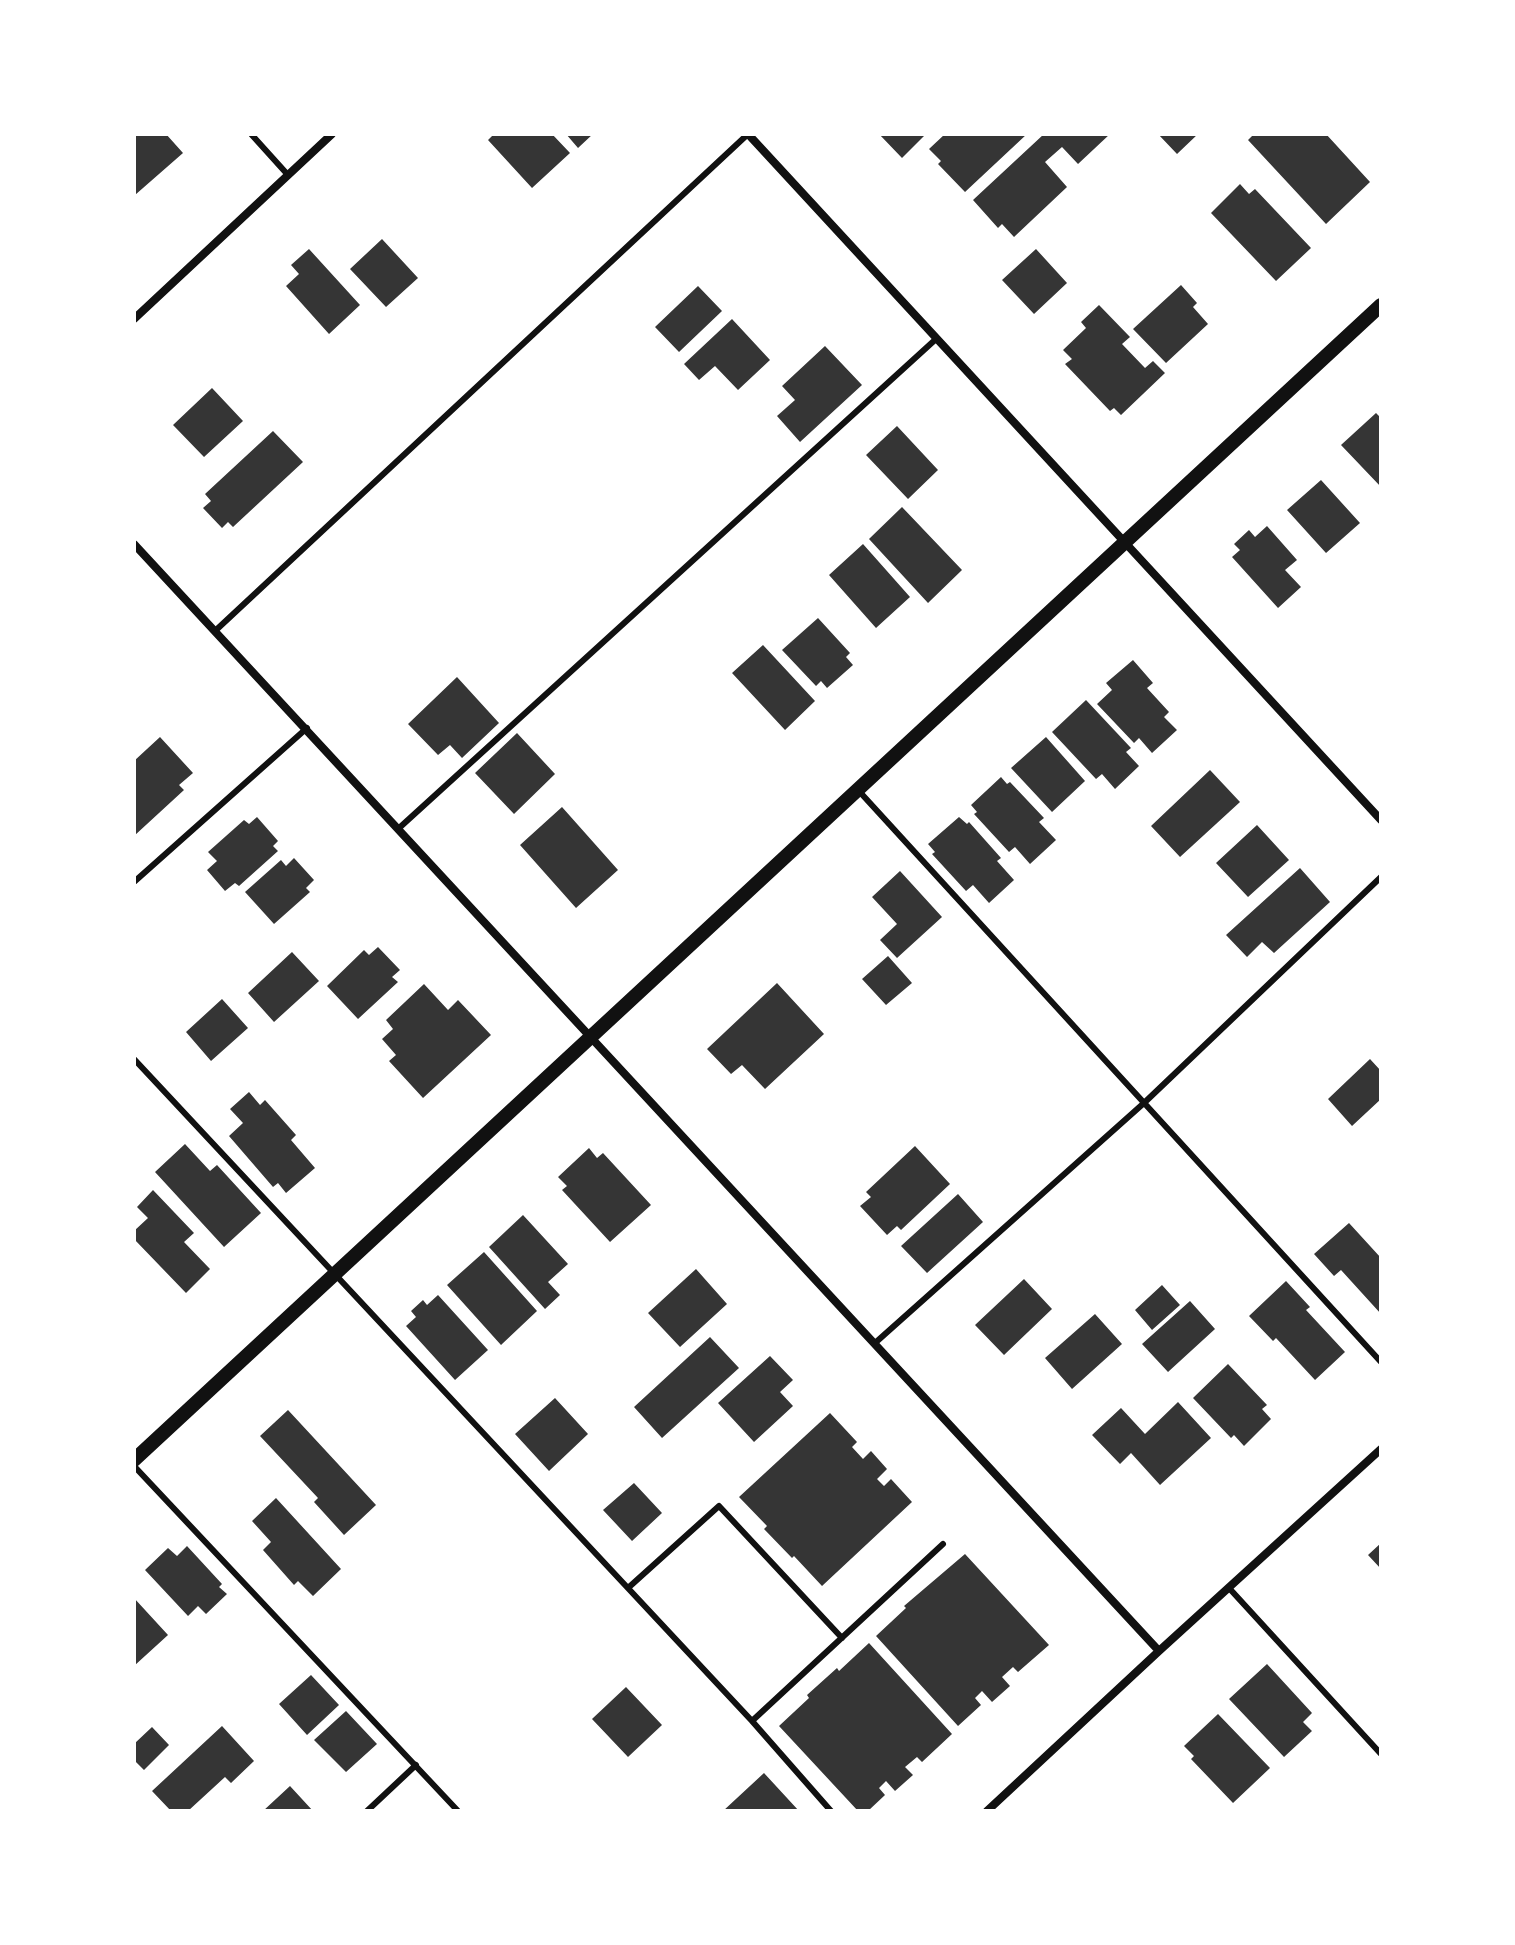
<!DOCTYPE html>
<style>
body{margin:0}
#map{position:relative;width:1515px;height:1945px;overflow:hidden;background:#fff;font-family:Figtree,sans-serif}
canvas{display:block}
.frame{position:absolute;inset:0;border:136px solid #fff;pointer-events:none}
</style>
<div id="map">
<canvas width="1515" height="1945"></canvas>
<div class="frame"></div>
</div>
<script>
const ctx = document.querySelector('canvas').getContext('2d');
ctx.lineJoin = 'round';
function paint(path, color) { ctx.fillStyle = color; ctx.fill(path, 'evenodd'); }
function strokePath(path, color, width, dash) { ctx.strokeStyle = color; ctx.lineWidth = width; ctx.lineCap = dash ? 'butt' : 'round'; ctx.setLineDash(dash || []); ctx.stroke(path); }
const building = new Path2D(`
 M134,134H166L183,153L135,195Z
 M494,134H552L570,153L532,188L488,140Z
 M566,134H593L578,148Z
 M879,134H926L902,158Z
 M945,134H1027L965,192L938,164L941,161L929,149Z
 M1044,134H1110L1078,164L1062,147L1045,162L1067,187L1014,237L1002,224L998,228L973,200Z
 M1158,134H1198L1177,154Z
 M1254,134H1326L1370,182L1326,224L1248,140Z
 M1240,184L1249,194L1255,189L1311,248L1276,281L1211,213Z
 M382,239L418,278L386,307L350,269Z
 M309,249L360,305L329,334L286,286L299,274L291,265Z
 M1036,249L1067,283L1034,314L1002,280Z
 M1181,285L1197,303L1193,307L1208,324L1166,363L1133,329Z
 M698,286L722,311L679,352L655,327Z
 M1099,305L1130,337L1122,344L1145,368L1153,361L1165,373L1121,415L1114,408L1110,411L1065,364L1072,359L1063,350L1086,328L1081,322Z
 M732,319L770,360L738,390L715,366L699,380L684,364Z
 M825,346L862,385L800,442L777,416L795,400L782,386Z
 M212,388L243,421L204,457L173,425Z
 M1376,413L1381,418V487L1341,445Z
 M897,426L938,470L908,499L866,455Z
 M273,431L303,462L233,527L228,522L222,528L203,508L211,501L205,494Z
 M1321,480L1360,523L1326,553L1287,510Z
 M902,507L962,570L928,603L869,539Z
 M1267,526L1297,560L1285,570L1301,587L1278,608L1232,557L1240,550L1234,544L1249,530L1255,537Z
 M863,544L910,597L876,628L829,575Z
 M818,618L850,653L846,657L853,665L827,688L821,681L816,686L782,650Z
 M763,645L815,701L785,730L732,673Z
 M1133,660L1153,683L1147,688L1169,712L1164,717L1177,730L1152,753L1139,738L1134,743L1097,704L1112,690L1106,683Z
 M457,677L499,723L462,758L450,745L438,755L408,724Z
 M1086,700L1131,748L1126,752L1139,766L1115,789L1102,774L1096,779L1052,732Z
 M517,733L555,774L514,814L475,773Z
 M160,737L193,773L179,785L184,790L134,836V761Z
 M1046,737L1085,781L1052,812L1011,768Z
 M1210,770L1240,802L1180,857L1151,826Z
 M1001,777L1007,784L1010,782L1044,818L1039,822L1056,840L1030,864L1015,847L1009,852L974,814L977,812L971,805Z
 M562,807L618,870L576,908L520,845Z
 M257,817L278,841L273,846L278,851L239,886L235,883L225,891L207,870L217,861L208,852L244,820L249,824Z
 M959,817L967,824L969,822L1001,858L997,861L1014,880L989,903L973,885L966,891L932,854L935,852L928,844Z
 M1257,825L1289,860L1248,897L1216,863Z
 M294,858L314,880L306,888L310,892L274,924L245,892L281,860L286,866Z
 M1300,868L1330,902L1274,953L1262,942L1247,957L1226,935Z
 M900,871L942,917L897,958L880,940L897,924L872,897Z
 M378,947L400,970L392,977L398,982L358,1019L327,986L364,950L369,955Z
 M292,952L319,981L274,1022L248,993Z
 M888,956L912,983L886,1005L862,979Z
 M777,983L824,1034L765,1089L742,1065L731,1074L707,1049Z
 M424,984L448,1010L458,1000L491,1035L423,1098L389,1061L396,1055L382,1039L393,1029L386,1020Z
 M222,999L248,1028L211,1061L186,1032Z
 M1370,1059L1381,1071V1099L1352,1126L1328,1099Z
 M249,1092L260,1105L265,1100L296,1135L291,1140L315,1168L286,1193L278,1183L273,1187L229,1136L243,1123L230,1109Z
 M185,1144L210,1171L217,1165L261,1213L224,1247L155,1172Z
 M915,1146L950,1184L901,1230L897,1226L887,1235L860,1206L871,1197L866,1192Z
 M589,1148L597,1158L603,1153L651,1205L610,1242L562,1190L567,1186L558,1177Z
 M153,1190L194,1233L184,1242L210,1269L186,1293L134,1239V1231L148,1218L137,1207Z
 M958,1194L983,1222L927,1273L901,1246Z
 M523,1215L568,1264L548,1282L560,1295L545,1309L489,1247Z
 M1349,1223L1381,1258V1314L1341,1270L1334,1276L1314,1254Z
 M484,1252L537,1311L501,1345L447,1285Z
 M696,1269L727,1304L680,1347L648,1313Z
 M1024,1279L1052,1309L1004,1355L975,1325Z
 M1286,1281L1310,1307L1306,1310L1345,1352L1315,1380L1276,1338L1273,1341L1249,1316Z
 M1162,1285L1180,1305L1152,1330L1135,1310Z
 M438,1295L488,1350L455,1380L406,1326L416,1317L411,1311L423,1300L427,1305Z
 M1190,1301L1215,1329L1168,1372L1142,1344Z
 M1095,1314L1122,1344L1072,1389L1045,1358Z
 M710,1337L739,1368L662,1438L634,1407Z
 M770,1356L793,1380L780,1392L793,1406L754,1442L718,1403Z
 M1228,1364L1267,1405L1262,1409L1271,1419L1244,1446L1234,1435L1231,1438L1193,1398Z
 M555,1398L588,1434L549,1471L515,1434Z
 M1178,1402L1211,1438L1160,1485L1131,1453L1120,1464L1092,1435L1121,1408L1145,1434Z
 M288,1410L376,1505L344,1535L314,1502L318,1498L260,1436Z
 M830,1413L857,1442L852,1447L863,1459L871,1451L887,1469L877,1479L884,1486L891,1479L912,1502L822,1586L794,1556L792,1558L764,1529L767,1526L739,1497Z
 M634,1483L662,1513L632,1541L603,1510Z
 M276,1498L341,1569L313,1596L298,1581L294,1585L263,1550L271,1542L252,1521Z
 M1381,1543V1569L1368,1555Z
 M187,1546L222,1584L219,1587L227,1594L206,1614L198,1606L188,1616L145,1570L168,1548L177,1556Z
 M965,1554L1049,1645L1018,1672L1013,1667L1002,1677L1010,1686L992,1702L982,1691L975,1698L981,1705L958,1726L876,1636L906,1608L904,1606Z
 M134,1598L168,1635L134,1666Z
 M869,1643L952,1734L922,1762L917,1757L905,1767L913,1775L895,1791L886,1781L879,1788L885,1795L868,1811H858L779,1726L809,1698L807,1695L837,1668L839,1671Z
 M1267,1664L1312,1713L1303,1722L1312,1731L1284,1757L1229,1699Z
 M311,1675L339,1705L307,1735L279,1704Z
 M626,1687L662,1725L628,1757L592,1719Z
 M346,1711L377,1744L346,1772L314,1740Z
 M1218,1714L1270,1768L1233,1803L1191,1759L1194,1756L1184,1746Z
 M222,1726L254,1761L231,1783L225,1777L188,1811H171L152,1791Z
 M152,1727L169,1745L144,1770L134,1760V1744Z
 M764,1773L799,1811H723Z
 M290,1786L313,1811H263Z`);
const service = new Path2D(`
 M251,134L288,175
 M215,631L748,134
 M858,790L1381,1362
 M398,829L936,339
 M134,882L307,728
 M134,1059L752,1721L831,1811
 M875,1343L1144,1103L1381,877
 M134,1466L458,1811
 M628,1588L719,1506L842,1638
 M1229,1588L1381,1754
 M752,1721L943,1544
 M367,1811L416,1765`);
const minor = new Path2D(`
 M748,134L1381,820
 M134,319L332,134
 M134,544L1159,1651
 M987,1811L1159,1651L1381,1449`);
const tertiary = new Path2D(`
 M134,1460L1381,305`);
paint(building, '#353535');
strokePath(service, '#111', 6);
strokePath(minor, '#111', 8);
strokePath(tertiary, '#111', 14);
</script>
